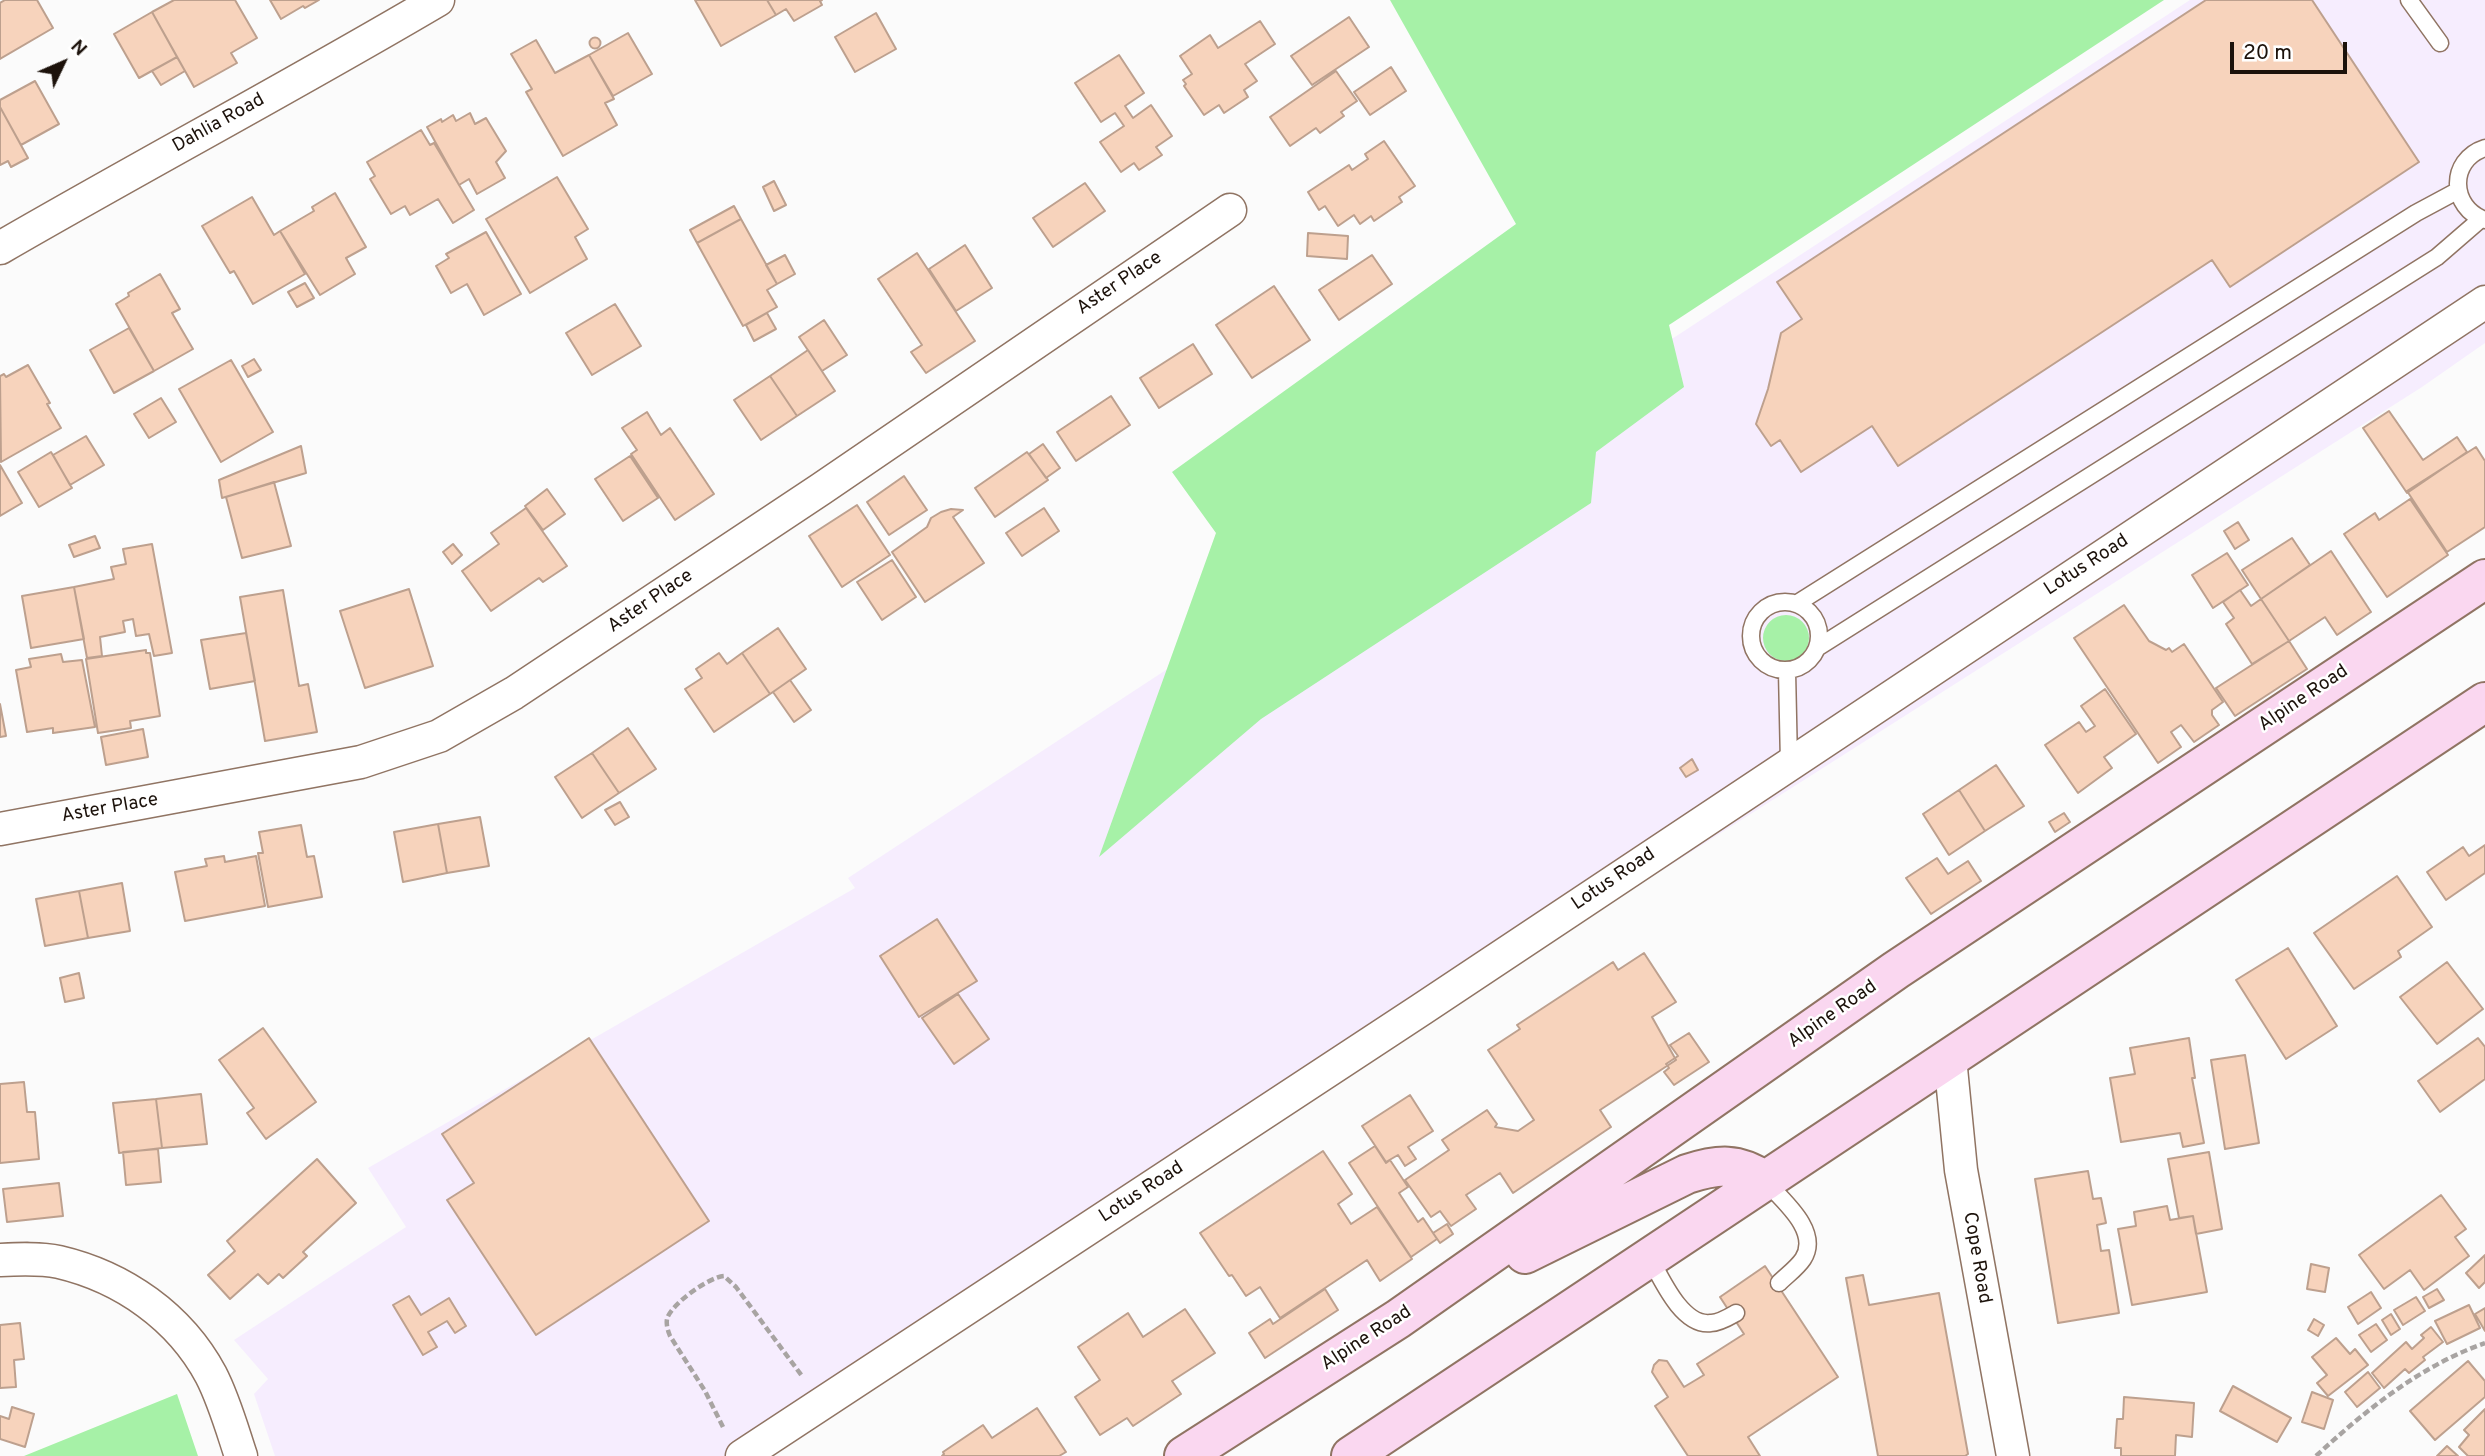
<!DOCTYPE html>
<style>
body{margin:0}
#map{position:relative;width:2485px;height:1456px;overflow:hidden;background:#fbfbfb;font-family:Overpass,sans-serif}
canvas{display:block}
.north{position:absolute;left:28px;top:28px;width:70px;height:70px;-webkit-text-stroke:5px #fff;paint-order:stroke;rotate:46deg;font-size:19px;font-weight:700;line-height:28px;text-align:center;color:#1c120b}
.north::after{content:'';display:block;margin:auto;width:24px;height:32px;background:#1c120b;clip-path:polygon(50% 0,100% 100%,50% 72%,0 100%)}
.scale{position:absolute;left:2230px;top:42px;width:117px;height:32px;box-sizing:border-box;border:4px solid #1c120b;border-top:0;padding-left:9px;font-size:21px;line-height:24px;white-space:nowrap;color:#1c120b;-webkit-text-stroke:5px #fff;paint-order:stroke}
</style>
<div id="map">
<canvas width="2485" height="1456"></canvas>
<div class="north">N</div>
<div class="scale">20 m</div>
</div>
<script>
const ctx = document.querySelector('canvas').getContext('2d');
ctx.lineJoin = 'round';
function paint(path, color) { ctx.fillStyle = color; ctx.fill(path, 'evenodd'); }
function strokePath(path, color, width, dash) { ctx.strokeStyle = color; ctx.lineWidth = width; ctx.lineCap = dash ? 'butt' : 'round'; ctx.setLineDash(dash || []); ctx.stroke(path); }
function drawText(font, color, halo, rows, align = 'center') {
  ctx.font = font + ' Overpass,sans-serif'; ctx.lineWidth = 5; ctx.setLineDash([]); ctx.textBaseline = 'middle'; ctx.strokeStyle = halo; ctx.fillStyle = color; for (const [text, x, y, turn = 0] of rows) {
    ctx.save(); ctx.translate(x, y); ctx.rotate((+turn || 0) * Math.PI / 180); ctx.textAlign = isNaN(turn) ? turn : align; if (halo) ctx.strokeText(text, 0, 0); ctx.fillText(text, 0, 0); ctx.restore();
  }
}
const education = new Path2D(`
 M2190,0H2485V343L2422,387L741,1456H275L254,1394L268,1379L234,1340L406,1227L368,1168L855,888L848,878Z`);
const green = new Path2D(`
 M1390,0H2164L1669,325L1684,387L1596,452L1591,503L1261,719L1099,857L1216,533L1172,472L1516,224Z
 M1763 638a23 23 0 1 1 46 0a23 23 0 1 1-46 0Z
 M177,1394L198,1456H23H24Z`);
const building = new Path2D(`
 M5,0H37L53,28L0,59V3Z
 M174,0H235L257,38L231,53L237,63L194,87L152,12Z
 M270,0H319L305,8L303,6L281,19Z
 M695,0H767L776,15L721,46Z
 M767,0H822L820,1L822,5L794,21L786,9L776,15Z
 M2206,0H2312L2419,162L2230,287L2212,260L1898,466L1872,426L1801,472L1780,440L1771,446L1756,424L1768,389L1781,333L1802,319L1777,282Z
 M152,12L177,57L139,78L114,34Z
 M876,13L896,49L855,72L835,37Z
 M1349,17L1369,47L1312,85L1291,56Z
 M1260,21L1275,44L1245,64L1257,81L1244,90L1248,97L1224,113L1219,105L1204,115L1184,86L1186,84L1183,80L1192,74L1180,56L1210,35L1218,48Z
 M628,33L652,74L613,96L589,55Z
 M589.5 43a5.5 5.5 0 1 1 11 0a5.5 5.5 0 1 1-11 0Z
 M536,40L555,73L589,55L614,99L605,103L617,125L563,156L526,92L532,89L511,54Z
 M1119,55L1144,93L1125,106L1133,118L1151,105L1172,136L1156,147L1162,155L1139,170L1134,163L1121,172L1100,142L1124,126L1115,113L1101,122L1075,83Z
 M177,57L185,71L161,85L152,71Z
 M1391,67L1406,91L1370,115L1354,92Z
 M1336,71L1357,101L1341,112L1344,116L1320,133L1316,128L1290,146L1270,117Z
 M35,81L59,124L21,145L0,107V100Z
 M0,107L28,158L11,167L8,161L0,165Z
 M470,113L475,124L486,118L506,151L496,162L505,178L477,194L469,179L459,185L427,127L441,119L442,122L453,115L456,121Z
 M421,130L430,145L434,143L474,210L453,223L438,199L410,215L405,206L391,214L370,179L375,176L367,162Z
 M1384,141L1415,186L1399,197L1402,202L1374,221L1371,216L1360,224L1354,215L1338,226L1325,206L1319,210L1308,192L1349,165L1352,170L1368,159L1365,154Z
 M557,177L588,229L575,237L587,259L530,293L486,219Z
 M774,181L786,205L774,211L763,187Z
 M1085,183L1105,211L1053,247L1033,218Z
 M335,193L366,247L346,258L355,274L320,295L280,231L314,211L312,207Z
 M252,197L274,235L280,231L305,274L253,304L234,271L230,273L202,226Z
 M734,206L741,219L697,243L690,230Z
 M741,219L777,284L767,290L777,307L743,326L697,243Z
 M486,232L521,294L484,315L467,284L451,293L436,266L449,258L446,254Z
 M1308,233L1348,236L1347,259L1307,256Z
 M965,245L992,288L956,311L929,269Z
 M917,253L975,341L926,373L911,352L922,345L878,279Z
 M785,255L795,274L777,284L766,265Z
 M1372,255L1392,284L1339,320L1319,290Z
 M160,274L180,309L172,313L193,349L154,371L116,304L129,296L128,293Z
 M305,283L314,298L297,307L288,292Z
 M1274,286L1310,340L1252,378L1216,325Z
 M615,304L641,346L592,375L566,333Z
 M767,313L776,329L754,341L746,325Z
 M824,320L847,355L822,371L799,337Z
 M129,328L154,371L114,393L90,350Z
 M1193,344L1212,374L1159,408L1140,378Z
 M808,350L835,391L797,416L770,376Z
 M254,359L261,370L248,377L242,366Z
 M231,360L273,432L221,462L179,389Z
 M28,365L50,403L47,404L61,428L1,462L0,376L4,374L6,377Z
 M770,376L797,416L761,440L734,400Z
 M1111,396L1130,425L1076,461L1057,432Z
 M161,398L176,422L149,438L134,414Z
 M2389,411L2423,460L2457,437L2467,452L2407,493L2363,428Z
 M647,412L661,435L670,428L714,494L675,520L631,454L637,450L622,428Z
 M86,436L104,465L70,485L53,455Z
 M1043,444L1060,468L1046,478L1029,454Z
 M301,446L306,473L222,498L219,480Z
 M2476,447L2485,461V527L2447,552L2407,491Z
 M51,452L72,488L39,507L18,472Z
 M1027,452L1048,480L995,517L975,488Z
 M630,456L658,498L623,521L595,479Z
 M0,465L22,503L0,516Z
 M904,476L927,510L889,535L867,502Z
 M274,482L291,546L242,558L226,497Z
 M547,489L565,514L543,530L525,506Z
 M2410,499L2448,555L2387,597L2344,534L2375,513L2379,520Z
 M857,505L890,555L842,587L809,536Z
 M526,508L567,566L543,582L539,578L491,611L462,571L499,544L491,533Z
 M1044,508L1059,531L1022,556L1006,533Z
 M951,509L963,510L953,517L984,563L925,602L892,552L927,527L931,518L941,512Z
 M2238,522L2249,540L2235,549L2224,531Z
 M95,536L100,548L74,557L69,545Z
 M2292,538L2310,565L2261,599L2242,570Z
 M152,544L172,653L154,656L149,634L136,636L133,619L123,621L125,632L100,637L102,656L87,658L74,587L114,579L111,567L126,564L123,549Z
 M453,544L462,555L452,564L443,552Z
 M2331,551L2371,612L2337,635L2325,617L2289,641L2261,599Z
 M2227,553L2248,585L2213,608L2192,575Z
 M892,560L916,597L882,620L857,582Z
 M74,587L84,639L31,648L22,596Z
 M409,589L433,666L365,688L340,611Z
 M283,590L299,686L308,684L317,732L265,741L240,597Z
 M2240,590L2251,606L2261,599L2289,641L2252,664L2226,624L2234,618L2223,602Z
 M2124,605L2149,641L2166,650L2169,648L2172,652L2184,644L2223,702L2212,710V715L2219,725L2194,742L2181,725L2171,732L2181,747L2158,763L2074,638Z
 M778,628L806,669L770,694L742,653Z
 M246,633L255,681L210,689L201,640Z
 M2289,641L2307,669L2235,716L2216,688Z
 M146,650V653H150L160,716L130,721L131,728L98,733L86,659Z
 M719,653L727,664L742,653L770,694L714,732L685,689L702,678L696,669Z
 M61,654L63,662L82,660L95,727L53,733V728L27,732L16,670L31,667L29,659Z
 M790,680L811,710L794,722L773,692Z
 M2105,689L2136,734L2104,757L2112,768L2078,793L2045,745L2079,722L2086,732L2095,726L2081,706Z
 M0,704L6,736L0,737Z
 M628,728L656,769L619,793L592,753Z
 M143,729L148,757L106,765L101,737Z
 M592,753L619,793L582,818L555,777Z
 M1692,759L1698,770L1686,777L1680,768Z
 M1996,765L2024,806L1985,831L1959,790Z
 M1959,790L1985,831L1949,855L1923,814Z
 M620,802L629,817L615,825L605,810Z
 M2064,813L2070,822L2055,832L2049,822Z
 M480,817L489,866L447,873L438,824Z
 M438,824L447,873L403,882L394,832Z
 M301,825L307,857L314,856L322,897L268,907L258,853H263L259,832Z
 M2485,845V873L2446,900L2427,872L2463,847L2469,856Z
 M224,856L225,862L256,856L265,906L185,921L175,872L207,866L205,859Z
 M1937,858L1948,874L1968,861L1981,881L1931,914L1906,878Z
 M2397,876L2432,927L2398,951L2401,957L2354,989L2314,933Z
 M122,883L130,931L88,938L79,891Z
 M79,891L88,938L45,946L36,899Z
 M937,919L977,981L919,1017L880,956Z
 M2288,948L2337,1026L2286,1059L2236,980Z
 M1644,953L1676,1002L1652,1017L1676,1060L1600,1110L1611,1127L1513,1193L1500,1173L1466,1195L1476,1209L1451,1226L1440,1211L1431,1217L1405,1180L1449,1150L1442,1140L1487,1110L1497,1124L1495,1127L1518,1131L1534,1120L1488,1050L1520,1029L1517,1025L1613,962L1618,970Z
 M2447,962L2483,1009L2437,1044L2400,997Z
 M79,973L84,998L65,1002L60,978Z
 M958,994L989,1039L954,1064L922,1018Z
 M263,1028L316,1102L266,1139L247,1113L254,1108L219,1060Z
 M1689,1033L1709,1062L1674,1085L1664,1072L1669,1068L1666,1064L1678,1056L1670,1045Z
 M589,1038L709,1221L536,1335L447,1200L474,1183L442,1134Z
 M2189,1038L2195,1078H2192L2204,1143L2183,1147L2180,1133L2121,1142L2110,1078L2135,1074L2130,1048Z
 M2478,1038L2485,1047V1079L2440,1112L2418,1081Z
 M2245,1055L2259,1143L2225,1149L2211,1060Z
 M24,1082L27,1112H35L39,1159L0,1163V1084Z
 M201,1094L207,1144L162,1148L156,1099Z
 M1410,1095L1433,1131L1408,1147L1416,1159L1405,1166L1398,1155L1386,1162L1362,1126Z
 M156,1099L162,1148L119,1153L113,1103Z
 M1375,1146L1386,1163L1390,1160L1408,1187L1399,1193L1418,1222L1423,1218L1437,1239L1411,1257L1349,1163Z
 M158,1149L161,1182L126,1185L123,1152Z
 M1323,1151L1352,1194L1338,1204L1351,1224L1377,1207L1412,1259L1380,1281L1367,1260L1280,1318L1260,1287L1246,1296L1232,1275L1229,1276L1200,1233Z
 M2209,1152L2222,1229L2196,1234L2193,1216L2179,1218L2168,1159Z
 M317,1159L356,1203L303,1252L307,1256L283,1278L279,1274L268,1284L258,1274L230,1299L208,1275L235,1251L227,1241Z
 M2088,1171L2093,1199L2101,1198L2106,1223L2097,1225L2101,1251L2109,1250L2119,1313L2058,1323L2035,1179Z
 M59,1183L63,1216L7,1222L3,1189Z
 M2441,1195L2466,1229L2455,1237L2469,1256L2424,1290L2410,1270L2384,1289L2359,1255Z
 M2167,1206L2170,1220L2193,1216L2207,1292L2132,1305L2118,1229L2136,1226L2134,1212Z
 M1447,1224L1453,1234L1440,1243L1433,1233Z
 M2485,1255V1282L2479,1288L2466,1273Z
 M2311,1264L2329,1268L2325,1292L2307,1289Z
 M1765,1266L1838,1377L1748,1437L1760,1456H1688L1655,1406L1668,1397L1652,1372L1654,1365L1659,1360L1667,1361L1684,1387L1704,1375L1697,1364L1744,1334L1720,1297Z
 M1863,1275L1869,1305L1939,1293L1968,1454L1965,1456H1878L1846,1278Z
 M1325,1289L1338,1310L1265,1358L1249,1333L1270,1319L1273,1324Z
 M2437,1289L2444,1300L2429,1308L2423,1297Z
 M2371,1292L2381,1308L2358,1324L2348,1307Z
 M409,1296L421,1315L449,1298L466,1326L455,1333L447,1321L428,1332L437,1347L423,1355L393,1305Z
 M2416,1297L2425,1311L2403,1325L2394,1310Z
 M2469,1305L2480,1328L2447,1344L2435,1321Z
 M2485,1308V1331L2475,1314Z
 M1185,1309L1215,1353L1172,1381L1181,1394L1133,1426L1127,1418L1100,1435L1075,1397L1100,1380L1078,1347L1128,1313L1143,1337Z
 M2391,1314L2400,1329L2391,1335L2382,1320Z
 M2314,1319L2324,1325L2318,1336L2308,1330Z
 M20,1323L24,1359L14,1360L16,1387L0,1388V1325Z
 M2376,1324L2387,1340L2371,1352L2359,1335Z
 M2431,1327L2443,1342L2423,1357L2425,1360L2409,1373L2405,1369L2384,1388L2372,1373L2406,1342L2412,1349L2424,1338L2421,1335Z
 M2336,1338L2350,1354L2355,1349L2368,1365L2328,1396L2317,1383L2327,1375L2312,1357Z
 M2468,1361L2485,1381V1397L2435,1440L2410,1411Z
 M2368,1372L2380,1388L2357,1407L2345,1392Z
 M2233,1386L2291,1418L2277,1442L2220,1411Z
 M2312,1392L2333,1400L2324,1429L2302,1422Z
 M2124,1397L2194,1403L2192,1437L2176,1435L2175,1456H2121V1448H2115L2117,1419H2123Z
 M12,1407L34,1414L25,1447L0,1439V1416L9,1419Z
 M1037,1408L1066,1452L1059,1456H942L944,1454L943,1452L983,1425L992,1438Z
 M2485,1409V1456H2468L2459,1447L2469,1435L2464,1430Z
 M2447,1446L2458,1456H2437Z`);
const path = new Path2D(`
 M723,1427L705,1391L670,1336C668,1331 666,1325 667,1319C671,1304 709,1277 724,1276L736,1287L802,1376
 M2316,1456C2366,1410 2420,1366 2485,1343`);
const service = new Path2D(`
 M2409,0L2440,43
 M2485,148C2448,160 2450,208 2485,220
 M1751 636a34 34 0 1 1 68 0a34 34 0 1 1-68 0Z
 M1796,604L2416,213L2457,191
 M1817,648L2437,257L2481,219
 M1787,671L1789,763
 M1765,1181C1782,1200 1821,1231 1803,1259C1797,1268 1787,1275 1779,1283
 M1650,1258C1661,1278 1682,1327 1711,1323C1719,1323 1729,1317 1736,1313`);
const minor = new Path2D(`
 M0,248C145,164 294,85 438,0
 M0,829L361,762L439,736L514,693L821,489L1230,210
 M1950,1058L1961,1170L2013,1456
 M0,1260C19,1259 41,1258 59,1262C123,1277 180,1317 211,1375C224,1400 232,1429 241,1456
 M742,1456L1422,1009L2485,302`);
const secondary = new Path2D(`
 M1525,1254L1687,1174C1718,1164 1738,1162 1765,1181
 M1184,1456L1398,1319L1896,970L2485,579
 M1351,1456L2485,702`);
const streetNames = [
 ["Dahlia Road",219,124,-29],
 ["Aster Place",1120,284,-34],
 ["Lotus Road",2087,566,-33],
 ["Aster Place",651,602,-34],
 ["Alpine Road",2304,699,-34],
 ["Aster Place",110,809,-10],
 ["Lotus Road",1614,880,-34],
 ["Alpine Road",1833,1015,-35],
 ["Lotus Road",1142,1193,-33],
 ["Cope Road",1976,1258,80],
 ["Alpine Road",1367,1339,-33]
];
paint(education, '#f6edfe');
paint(green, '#a6f1a7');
paint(building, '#f7d3bc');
strokePath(building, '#bda08e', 2);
strokePath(service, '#907463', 19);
strokePath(minor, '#907463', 35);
strokePath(secondary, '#907463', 42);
strokePath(path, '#a8a4a2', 4.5, [7, 3.5]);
strokePath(service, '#fff', 16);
strokePath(minor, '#fff', 32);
strokePath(secondary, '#fad7f0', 38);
drawText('19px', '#1c120b', '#fff', streetNames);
</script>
